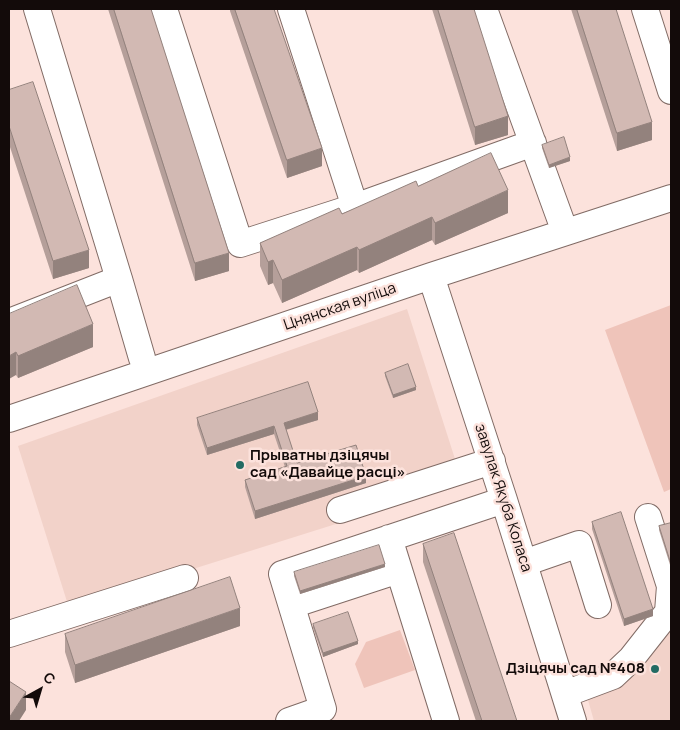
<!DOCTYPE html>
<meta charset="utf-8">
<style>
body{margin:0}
#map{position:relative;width:680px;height:730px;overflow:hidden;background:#fce2dc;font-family:Manrope,sans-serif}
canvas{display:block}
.frame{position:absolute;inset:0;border:10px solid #130b0a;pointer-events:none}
.north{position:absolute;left:15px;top:665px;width:50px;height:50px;-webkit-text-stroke:4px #fce2dc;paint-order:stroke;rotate:39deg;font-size:14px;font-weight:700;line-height:20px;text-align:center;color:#130b0a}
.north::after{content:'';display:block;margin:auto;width:18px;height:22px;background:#130b0a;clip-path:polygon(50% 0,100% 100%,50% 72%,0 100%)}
</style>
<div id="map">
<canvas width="680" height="730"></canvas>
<div class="frame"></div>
<div class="north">С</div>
</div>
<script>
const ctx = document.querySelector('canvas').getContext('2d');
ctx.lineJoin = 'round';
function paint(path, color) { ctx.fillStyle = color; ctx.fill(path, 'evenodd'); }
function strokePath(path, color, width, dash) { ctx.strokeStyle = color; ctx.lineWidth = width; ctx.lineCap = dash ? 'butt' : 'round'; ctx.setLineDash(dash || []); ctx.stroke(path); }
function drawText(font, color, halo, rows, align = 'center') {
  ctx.font = font + ' Manrope,sans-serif'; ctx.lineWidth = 5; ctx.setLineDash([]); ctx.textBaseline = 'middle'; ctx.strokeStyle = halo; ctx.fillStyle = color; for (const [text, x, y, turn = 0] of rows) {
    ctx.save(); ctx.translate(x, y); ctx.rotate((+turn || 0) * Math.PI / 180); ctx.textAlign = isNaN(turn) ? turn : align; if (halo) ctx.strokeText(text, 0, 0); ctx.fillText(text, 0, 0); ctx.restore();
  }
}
const built = new Path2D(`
 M407,309L463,484L69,608L18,446Z
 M671,629V721H594L588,700L631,677Z`);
const green = new Path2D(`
 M671,305V489L664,492L605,330Z
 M400,630L415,670L364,688L355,664L366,642Z`);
const minor = new Path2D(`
 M37,9L119,279
 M164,9L240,244L355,207L533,143
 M291,9L355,207
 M484,9L565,232
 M645,9L671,91
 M431,276L504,500L573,721
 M9,322L119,279L142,358
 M9,419L431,276L671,198
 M340,510L492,461
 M389,538L446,721
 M524,563L579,544L598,605
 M292,605L399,570
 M9,634L185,578
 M565,694L613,676L631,659L668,612L670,586L648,517
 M289,721L323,709L282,574L504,500`);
const wall = new Path2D(`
 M108,9H151L229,271L195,281Z
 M230,9H274L322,166L287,178L230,11Z
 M432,9H474L508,135L475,145Z
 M571,9H616L652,140L617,151Z
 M9,90L89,268L53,279L9,144Z
 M542,145L570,161L549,168L542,148Z
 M418,186L508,213L435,245L432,240L359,273L357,270L282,303L273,283L268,285L260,266V243Z
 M9,314L93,347L18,378L16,375Z
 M385,373L416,390L393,398L385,376Z
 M197,418L318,420L286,430L297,463L366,483L255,519L245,487V480L285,467L274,434L207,455L197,425Z
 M592,522L653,616L624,626L592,529Z
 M671,523V568L659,530V526Z
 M423,544L517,721H476L423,562Z
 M385,567L300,594L294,576V572Z
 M313,624L358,644L323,657L313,628Z
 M240,626L75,683L65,652V634Z`);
const shadedWall = new Path2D(`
 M508,116V135L475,145V127Z
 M652,122V140L617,151V133Z
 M322,148V166L287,178V160Z
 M570,157V161L549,168V165Z
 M508,190V213L435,245V223Z
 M432,217V240L359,273V250Z
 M357,247V270L282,303V280Z
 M89,250V268L53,279V261Z
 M229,253V271L195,281V263Z
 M273,260V283L268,285V262Z
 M93,324V347L18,378V356Z
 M16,352V375L9,379V356Z
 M416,387V390L393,398V395Z
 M318,412V420L284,430V423Z
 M274,426V434L207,455V448Z
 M366,476V483L255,519V511Z
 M385,564V567L300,594V591Z
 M240,608V626L75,683V665Z
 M653,609V616L624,626V619Z
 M358,641V644L323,657V653Z
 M26,692V710L19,721H9V718Z`);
const building = new Path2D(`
 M114,9H151L229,253L195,263Z
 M235,9H274L322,148L287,160Z
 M438,9H474L508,116L475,127Z
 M577,9H616L652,122L617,133Z
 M33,82L89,250L53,261L9,126V90Z
 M564,137L570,157L549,165L542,145Z
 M491,153L508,190L435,223L432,217L359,250L357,247L282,280L273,260L268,262L260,243L339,208L342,214L416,181L418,186Z
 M77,285L93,324L18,356L16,352L9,356V314Z
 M408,364L416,387L393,395L385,373Z
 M308,382L318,412L284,423L297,463L356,445L366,476L255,511L245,480L287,466L274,426L207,448L197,418Z
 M621,512L653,609L624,619L592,522Z
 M671,523V564L659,526Z
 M454,533L517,721H482L423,544Z
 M379,545L385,564L300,591L294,572Z
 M230,577L240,608L75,665L65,634Z
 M348,612L358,641L323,653L313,624Z
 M9,681L26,692L9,718Z`);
const markers = [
 [240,465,5,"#236b63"],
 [655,669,5,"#236b63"]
];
const streetNames = [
 ["Цнянская вуліца",340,307,-19],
 ["завулак Якуба Коласа",503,498,72]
];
const poiNames = [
 ["Прыватны дзіцячы",250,456],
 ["сад «Давайце расці»",250,473],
 ["Дзіцячы сад №408",645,669,"right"]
];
paint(built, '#f2d2c9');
paint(green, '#efc4ba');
strokePath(minor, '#816b65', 28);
strokePath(minor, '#fff', 26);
paint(wall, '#b59f9a');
paint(shadedWall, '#93827d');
paint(building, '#d2b9b3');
strokePath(building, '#93827d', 1);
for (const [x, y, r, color] of markers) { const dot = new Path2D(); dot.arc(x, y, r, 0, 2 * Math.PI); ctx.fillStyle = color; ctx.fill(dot); strokePath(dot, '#fce2dc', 2); }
drawText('15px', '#130b0a', '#fce2dc', streetNames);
drawText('bold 15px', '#130b0a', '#fce2dc', poiNames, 'left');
</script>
